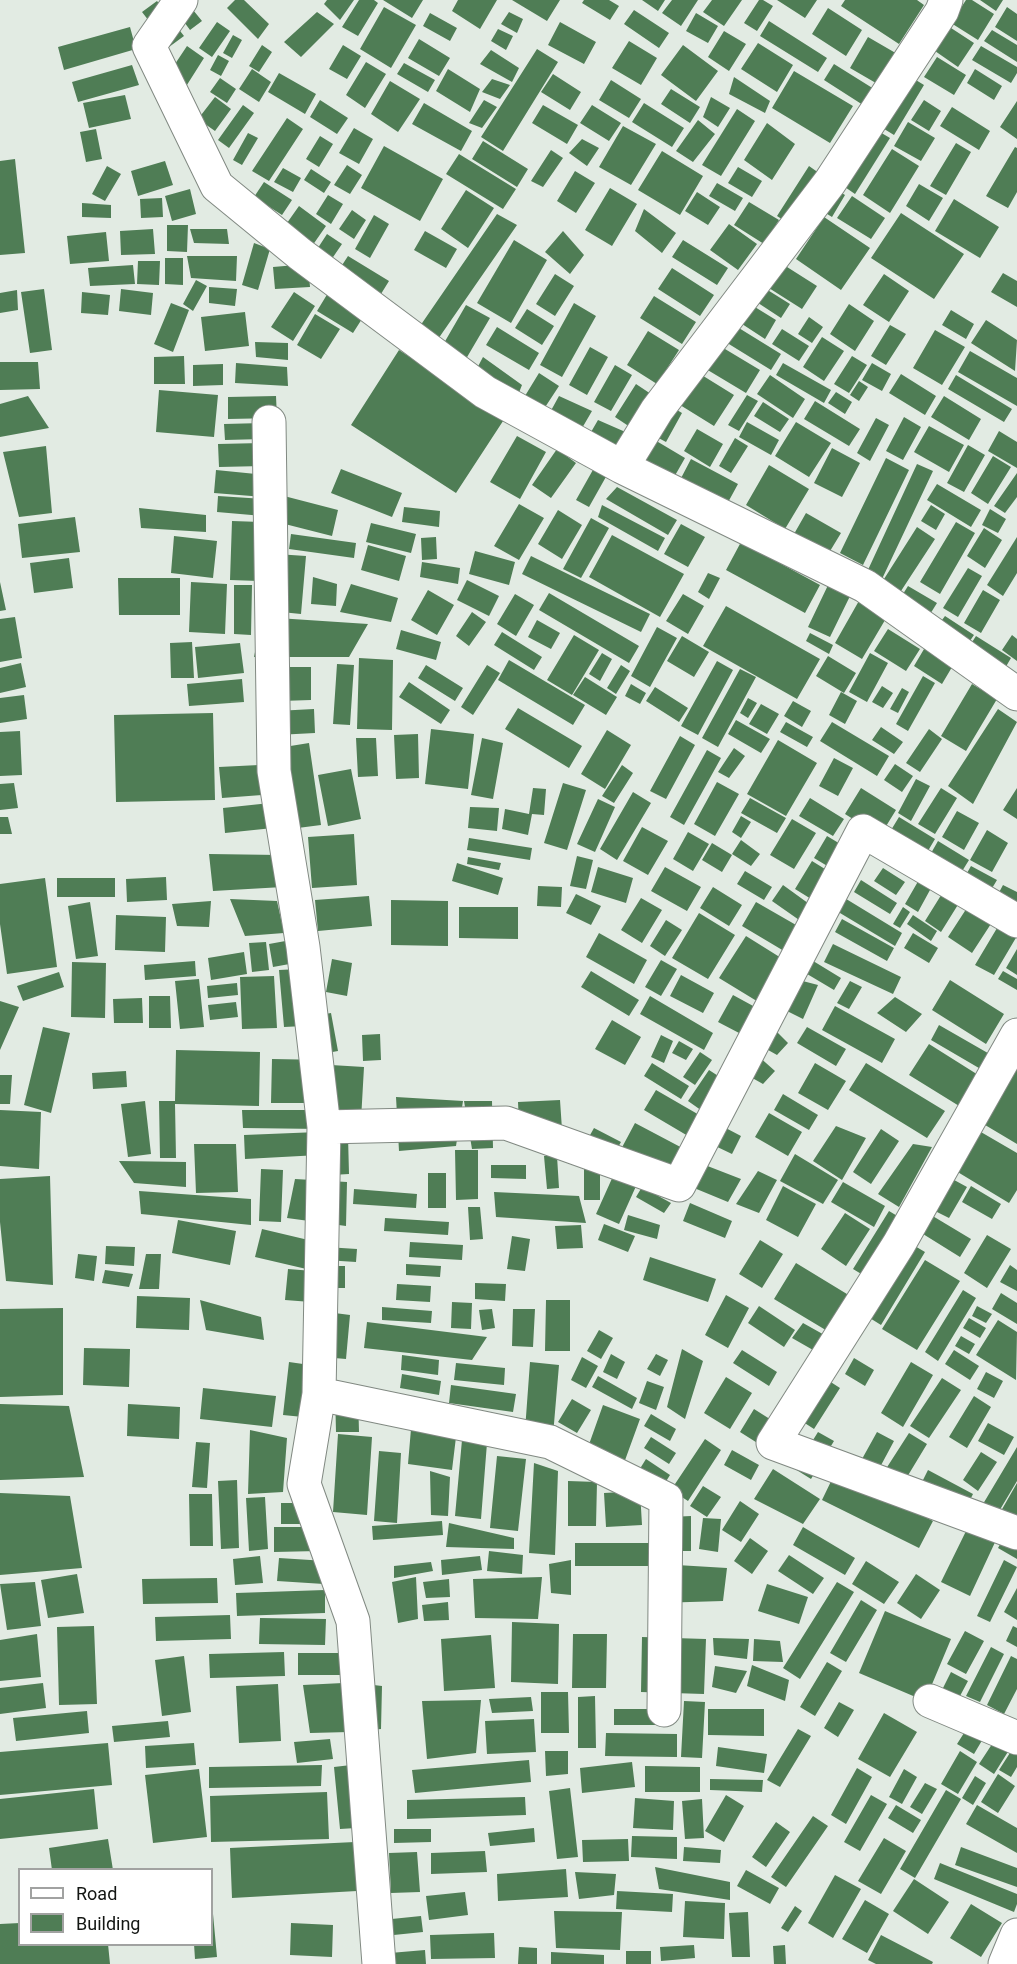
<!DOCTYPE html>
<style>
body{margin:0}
#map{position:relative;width:1017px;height:1964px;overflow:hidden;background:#e2ebe3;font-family:Roboto,sans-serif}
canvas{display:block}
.legend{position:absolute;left:18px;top:1868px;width:195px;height:78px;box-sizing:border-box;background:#fff;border:2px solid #a1a2a1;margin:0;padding:8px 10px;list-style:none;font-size:18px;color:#131613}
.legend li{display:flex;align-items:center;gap:12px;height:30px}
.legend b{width:30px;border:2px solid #a1a2a1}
</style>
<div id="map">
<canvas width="1017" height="1964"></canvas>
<ul class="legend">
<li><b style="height:8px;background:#fff"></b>Road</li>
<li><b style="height:16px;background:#4f7d55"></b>Building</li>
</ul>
</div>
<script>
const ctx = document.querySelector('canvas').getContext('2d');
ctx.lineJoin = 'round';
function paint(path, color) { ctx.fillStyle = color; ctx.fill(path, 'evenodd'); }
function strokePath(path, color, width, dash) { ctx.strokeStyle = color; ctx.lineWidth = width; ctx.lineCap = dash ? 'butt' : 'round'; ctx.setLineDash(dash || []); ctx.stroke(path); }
const building = new Path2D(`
 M168,0H185L202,21L190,30Z
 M235,0H244L269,24L258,39L227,8Z
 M327,0H354L340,20L324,4Z
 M359,0H374L378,3L358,36L342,27Z
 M383,0H423L412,18Z
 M458,0H497L480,29L452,11Z
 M512,0H560L547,21Z
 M584,0H609L619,6L610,20L582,3Z
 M642,0H665L658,11Z
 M672,0H698L681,26L662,13Z
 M712,0H742L724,26L703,12Z
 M759,0H763L773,6L757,31L744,23Z
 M777,0H817L805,18Z
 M845,0H917L924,5L899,44L841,6Z
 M966,0H972L994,14L978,40L951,23Z
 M980,0H1003L996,11Z
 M157,1L184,36L169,47L142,12Z
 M384,7L416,25L391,68L360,49Z
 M1007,7L1017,14V41L995,27Z
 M828,8L862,30L846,56L812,34Z
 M634,10L669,33L659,48L624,24Z
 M317,12L334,24L301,57L284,42Z
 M509,12L523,19L517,33L501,24Z
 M430,13L457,28L450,41L423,26Z
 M696,13L718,26L708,43L686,31Z
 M769,21L827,58L818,72L760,36Z
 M217,22L230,31L212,57L199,48Z
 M560,22L596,42L584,64L548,45Z
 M130,27L136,49L64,70L58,47Z
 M951,28L974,43L958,67L935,51Z
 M498,29L513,36L506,50L491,41Z
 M992,30L1017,45V62L984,41Z
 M724,31L746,44L729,71L708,57Z
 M233,35L242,40L232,58L223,53Z
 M868,37L899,55L881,86L850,68Z
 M419,39L450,58L439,76L408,58Z
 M629,41L657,58L641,85L612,68Z
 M758,43L793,65L777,92L741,69Z
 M262,45L272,52L259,72L249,66Z
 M343,45L361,56L347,79L329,69Z
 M683,45L718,71L696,101L661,75Z
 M187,46L204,58L185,88L167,76Z
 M981,46L1017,67V73L1011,83L972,60Z
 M537,49L558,62L503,151L481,137Z
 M491,50L519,68L512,82L480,64Z
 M218,55L229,61L221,76L210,70Z
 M937,57L966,75L954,95L924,77Z
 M366,62L386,74L365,108L346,95Z
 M404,63L435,80L428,92L397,74Z
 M834,64L874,89L863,105L824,80Z
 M132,65L139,85L78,102L72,82Z
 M252,69L271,82L259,102L239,89Z
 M448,69L480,89L470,112L436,91Z
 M975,69L1002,86L994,100L967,83Z
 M794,71L853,106L830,143L772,108Z
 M279,73L316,94L305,114L268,92Z
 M553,74L581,92L570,110L541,92Z
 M906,74L924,85L894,135L876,124Z
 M734,77L770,101L765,113L729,94Z
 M220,78L236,89L227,103L210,92Z
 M492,79L510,85L500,99L482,92Z
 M611,80L641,99L629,118L599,100Z
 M390,81L420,99L398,132L371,114Z
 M671,89L700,107L690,123L661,104Z
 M125,95L131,119L89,128L83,103Z
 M215,97L231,109L215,131L198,119Z
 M711,97L730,108L718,127L703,117Z
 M320,100L348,118L337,134L310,117Z
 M484,100L497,107L482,128L469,123Z
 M924,100L941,111L929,131L911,120Z
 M1017,101V139L1000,127Z
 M424,103L472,131L461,151L412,124Z
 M644,103L684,128L672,147L632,122Z
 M243,105L254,113L229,148L218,140Z
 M543,105L578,125L567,144L532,123Z
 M592,105L621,123L609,141L580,123Z
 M952,107L990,131L979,150L940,126Z
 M737,109L755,121L721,176L702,165Z
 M287,118L303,129L269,181L252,171Z
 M698,120L715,134L693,162L676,151Z
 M908,122L935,138L921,161L894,146Z
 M767,123L795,144L772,180L744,160Z
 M623,126L656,144L631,185L599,167Z
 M354,128L373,139L359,164L339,153Z
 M873,128L890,138L855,194L839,183Z
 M96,129L102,159L86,162L80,132Z
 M248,133L258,138L242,165L233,160Z
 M320,136L333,144L319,167L306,159Z
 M582,139L599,148L587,166L569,153Z
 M483,141L528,169L517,187L472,159Z
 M956,143L971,152L946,195L930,186Z
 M384,146L443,179L420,221L361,188Z
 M1015,147L1017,148V192L1008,208L986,196Z
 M892,149L919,166L890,213L863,195Z
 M551,150L563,158L543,187L531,181Z
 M662,151L703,176L680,215L638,190Z
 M459,154L516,189L503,209L446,174Z
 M15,159L25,253L0,255V161Z
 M165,161L173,185L138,196L131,171Z
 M347,165L362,175L350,194L334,185Z
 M107,166L121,174L105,201L92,194Z
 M809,166L826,178L794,227L777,216Z
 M738,167L762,181L752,197L728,183Z
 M283,168L301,178L293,192L274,182Z
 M311,169L331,182L324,193L304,180Z
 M575,171L595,183L576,213L557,201Z
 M264,182L292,200L282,215L254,197Z
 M717,183L743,198L735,211L709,196Z
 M919,184L943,198L929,221L906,206Z
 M832,187L845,195L832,217L819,209Z
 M610,188L637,204L612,246L585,230Z
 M190,189L196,214L172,221L165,196Z
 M466,190L494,208L468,248L441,229Z
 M697,192L720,207L708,225L685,211Z
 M328,195L343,204L331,224L316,214Z
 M852,196L885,218L871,239L837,218Z
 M162,198L163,217L141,218L140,199Z
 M954,199L999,227L980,258L935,231Z
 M749,202L779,220L764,244L734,225Z
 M82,203L111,205V218L82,217Z
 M299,206L326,226L310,249L282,230Z
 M644,209L676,233L662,253L635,231Z
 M352,210L366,220L354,239L339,229Z
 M901,213L964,254L934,299L871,258Z
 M497,214L517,225L436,342L418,329Z
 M374,215L389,224L370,258L355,249Z
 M824,217L870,248L841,290L796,259Z
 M729,224L757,244L738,270L710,250Z
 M167,225H188L187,252L167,251Z
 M153,229L155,254L121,255L120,231Z
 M190,229H227L229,244L194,243Z
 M425,231L457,249L446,268L414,250Z
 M563,231L584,255L570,274L545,252Z
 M106,232L109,261L70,264L67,236Z
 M327,234L342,244L329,263L314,254Z
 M514,240L547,260L511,323L477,303Z
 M683,240L728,268L717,285L672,257Z
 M254,243L270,249L258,290L242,285Z
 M187,256H237L236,281L191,278Z
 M348,256L389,281L376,302L335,276Z
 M165,258H183V285L165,284Z
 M776,260L817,286L802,309L761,283Z
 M138,261H160L159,285L137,284Z
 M308,264L310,287L275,289L273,267Z
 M133,265L135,284L90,286L88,268Z
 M672,268L714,295L700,316L658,289Z
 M1003,273L1017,281V307L991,292Z
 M555,274L574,286L555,316L536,304Z
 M884,274L909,291L889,322L863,305Z
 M196,280L207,286L193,311L183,304Z
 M758,284L790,304L781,318L749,297Z
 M209,287L237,289L235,306L209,303Z
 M331,288L367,311L353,333L317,311Z
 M44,289L52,350L30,353L21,292Z
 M121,289L153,293L151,315L119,311Z
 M17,290L18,310L0,313V293Z
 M82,292L110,295L108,315L81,313Z
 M294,292L315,306L293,341L271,327Z
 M654,296L696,322L682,344L640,318Z
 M171,303L189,310L173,352L154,344Z
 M574,303L596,316L562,377L540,365Z
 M750,304L776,320L765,339L739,322Z
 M849,304L874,321L855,351L830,334Z
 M466,305L490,318L463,364L440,350Z
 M527,309L554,326L542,345L515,328Z
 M951,310L974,324L966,339L942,325Z
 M245,312L249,346L205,351L201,317Z
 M315,314L340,329L321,359L297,345Z
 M809,317L823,327L812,343L798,334Z
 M986,320L1017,340L1015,371L971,343Z
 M734,325L781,354L771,370L724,341Z
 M890,325L906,334L886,365L871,356Z
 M497,327L539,353L529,370L486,345Z
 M782,329L809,346L799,361L772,344Z
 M935,330L965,347L942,385L913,368Z
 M648,331L679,350L657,384L627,365Z
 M822,337L844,351L824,381L803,367Z
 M255,342L288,343V360L256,357Z
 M720,346L760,370L746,393L706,369Z
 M590,347L608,357L587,395L569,385Z
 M399,350L505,418L456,493L351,425Z
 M970,351L1017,378V406L958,372Z
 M184,356L185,384H154V357Z
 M852,356L867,365L849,393L834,384Z
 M483,357L522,385L516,400L474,374Z
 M0,362H38L40,389L0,390Z
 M236,363L287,367L288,386L235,383Z
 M783,363L831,390L824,403L776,375Z
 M872,363L891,374L882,391L862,380Z
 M223,364V385L193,386V365Z
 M615,365L632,375L611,411L594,402Z
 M692,369L734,395L714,426L672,400Z
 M539,373L559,386L536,421L517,409Z
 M901,374L936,396L925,415L889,393Z
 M770,375L805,399L793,418L757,394Z
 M956,375L1012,409L1004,422L948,389Z
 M859,381L868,387L859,401L850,395Z
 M636,384L654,396L633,429L615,417Z
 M159,390L218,395L214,437L156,432Z
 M836,392L852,402L845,414L828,403Z
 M747,395L758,401L739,431L728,425Z
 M28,396L49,428L0,437V404Z
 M276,396L277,418L228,419V397Z
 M559,396L592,411L578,435L548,416Z
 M944,396L981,419L969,440L931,417Z
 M815,401L860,429L849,446L804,419Z
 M763,402L789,419L780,432L754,416Z
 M667,404L682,413L666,442L651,434Z
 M904,417L921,427L903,460L886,451Z
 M876,418L889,425L870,461L857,453Z
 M598,420L630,434L616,459L587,439Z
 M747,422L779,440L771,455L739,437Z
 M796,422L831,443L809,477L775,456Z
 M263,423V439L225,440L224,424Z
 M929,426L964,445L949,472L914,452Z
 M697,429L723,444L710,467L684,451Z
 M999,431L1017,442V468L988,451Z
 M517,436L546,452L520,499L490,482Z
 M648,436L685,458L673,479L635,458Z
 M735,438L748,446L731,473L719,466Z
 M262,443L263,466L219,467L218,444Z
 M968,445L985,455L964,492L947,483Z
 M46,446L52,513L19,517L3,452Z
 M832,448L860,463L842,497L814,483Z
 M557,449L576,463L551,498L532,485Z
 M993,456L1011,467L988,504L971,493Z
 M886,458L909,470L863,565L840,553Z
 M691,459L738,484L726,506L679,482Z
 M917,464L933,471L882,579L867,572Z
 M769,465L809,489L785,529L746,505Z
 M594,468L607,475L589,507L576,500Z
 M341,469L402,493L392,517L331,493Z
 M216,470L266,475L264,497L214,493Z
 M1017,473V497L1005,513L994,506Z
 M937,484L981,510L971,527L927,500Z
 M617,487L677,520L668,535L606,499Z
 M218,496L264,499L263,516L217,512Z
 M284,496L338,510L332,536L277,522Z
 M519,504L544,518L519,560L494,546Z
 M602,505L665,538L658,551L598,517Z
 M931,505L945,514L936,530L921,521Z
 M404,507L440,511L439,527L402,522Z
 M139,508L206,515V532L141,528Z
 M990,509L1006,519L998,533L982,525Z
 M558,510L582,525L562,559L538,544Z
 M806,513L841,533L824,561L790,541Z
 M75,517L80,552L22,558L18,524Z
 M591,518L609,528L581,578L563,569Z
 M232,521L261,522L259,581L230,580Z
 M956,522L975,533L940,594L920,582Z
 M371,523L416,534L411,553L366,542Z
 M681,524L705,537L688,567L664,554Z
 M917,527L935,539L901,591L884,579Z
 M984,528L1002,540L985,568L967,556Z
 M291,534L356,543L354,558L289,549Z
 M612,535L684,574L660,617L589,577Z
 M174,536L217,541L213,578L171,573Z
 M436,537L437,559L422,560L421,538Z
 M1017,537V573L1003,596L987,585Z
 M741,542L820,585L805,613L726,570Z
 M368,545L406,556L399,581L361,570Z
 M475,551L515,562L509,585L469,574Z
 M276,554L306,556L301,614L271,611Z
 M531,556L650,614L641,632L522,574Z
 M69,558L73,588L34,593L30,563Z
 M422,562L460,568L458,584L420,577Z
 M968,568L982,576L958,617L943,608Z
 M708,573L720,578L709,599L698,592Z
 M313,577L337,584L336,606L311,604Z
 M118,578H180V615H119Z
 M467,580L499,596L489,616L457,600Z
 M830,581L852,592L830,637L808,627Z
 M0,582L6,610L0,611Z
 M191,582L227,584L225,634L189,632Z
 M351,584L398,598L391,622L340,612Z
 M234,585H252L251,635L234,634Z
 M908,586L937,603L927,619L898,602Z
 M428,590L454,605L437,635L411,620Z
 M983,590L1000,600L981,633L964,623Z
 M549,593L639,646L629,663L539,610Z
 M515,594L534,605L516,636L497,624Z
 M683,594L704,606L688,634L666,621Z
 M860,599L888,615L862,659L835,643Z
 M726,606L820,659L797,699L703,646Z
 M472,612L486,622L469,646L456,636Z
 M945,616L974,635L965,648L936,628Z
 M15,617L22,658L0,662V619Z
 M262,617L368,624L349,657H254Z
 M537,620L560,633L551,649L528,637Z
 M657,627L677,638L650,687L631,676Z
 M888,629L920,649L906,671L874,651Z
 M401,630L441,642L436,660L396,649Z
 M502,632L542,657L534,670L494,645Z
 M810,633L833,645L829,654L806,641Z
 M574,635L599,650L572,695L547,680Z
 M1012,635L1017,639V661L1002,650Z
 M682,636L709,652L694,677L667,661Z
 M976,636L1011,658L1001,675L965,653Z
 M192,642L194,678H171L170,643Z
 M240,643L244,673L198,678L195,647Z
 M927,644L955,662L942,684L914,666Z
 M602,653L612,659L600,681L589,674Z
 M870,653L888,663L867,702L849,692Z
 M828,656L856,673L844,693L816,676Z
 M359,658L393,660L392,730L357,729Z
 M509,660L585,705L573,725L498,680Z
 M717,661L733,670L698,735L681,726Z
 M21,663L26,687L0,693V668Z
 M337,664L354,665L350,725L333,724Z
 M426,665L463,688L455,701L418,678Z
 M487,665L500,673L473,715L461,707Z
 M621,665L630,671L616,694L607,688Z
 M281,667H311V700L281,701Z
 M740,669L756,677L718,747L702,738Z
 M923,676L935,683L908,731L896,724Z
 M585,677L617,697L606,715L573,695Z
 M242,679L244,702L189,706L187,684Z
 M409,682L450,710L441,724L399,697Z
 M631,684L646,693L640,704L625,696Z
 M972,684L997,699L966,751L941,736Z
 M882,686L893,693L883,708L872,702Z
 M655,687L688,708L679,722L646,701Z
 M902,688L909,692L898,713L890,709Z
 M841,692L857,701L845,724L829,715Z
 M24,695L27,719L0,723V698Z
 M748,698L757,703L748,718L740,713Z
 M793,701L811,711L802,727L784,716Z
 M761,704L779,714L767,734L749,724Z
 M518,708L582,746L569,768L505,729Z
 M314,709L315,733L277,735L276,711Z
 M998,709L1017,722L973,804L948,786Z
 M213,713L215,800L116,802L114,715Z
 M736,720L770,739L761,753L728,734Z
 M786,722L813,737L807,747L780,732Z
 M832,722L889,756L877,776L820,741Z
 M881,727L903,742L894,754L872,740Z
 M431,729L474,734L468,789L425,784Z
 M929,729L942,739L920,772L906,763Z
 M607,730L631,745L605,789L581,774Z
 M20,731L22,775L0,776V732Z
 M418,734L419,778L396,779L394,735Z
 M680,736L695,745L666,799L650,791Z
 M356,738H376L378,776L358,777Z
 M482,738L503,743L493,799L471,795Z
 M778,740L817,763L786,816L747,794Z
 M309,743L321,825L290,829L278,748Z
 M734,748L745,756L729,778L718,772Z
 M707,750L721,758L684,825L670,817Z
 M834,758L853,768L838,796L819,786Z
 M895,764L913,776L902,792L884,780Z
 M259,765L262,795L222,798L219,767Z
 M622,765L633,773L614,803L602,796Z
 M351,769L361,819L328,826L318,775Z
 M916,779L930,786L911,821L898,813Z
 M717,782L739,794L715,836L694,824Z
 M14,783L18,808L0,810V784Z
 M563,783L586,790L567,850L544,843Z
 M533,788L546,789L544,815L532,814L528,835L502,829L505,809L529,814Z
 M861,788L896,810L880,836L845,814Z
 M941,788L957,798L935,834L918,824Z
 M1017,788V819L1003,810Z
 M633,792L651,803L617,860L600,849Z
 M750,798L786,818L777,833L741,813Z
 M810,798L844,819L833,836L799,816Z
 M598,799L615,807L595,852L577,844Z
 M270,803L273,828L225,833L223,808Z
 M470,807L499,808L497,831L468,828Z
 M957,811L979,823L964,850L942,837Z
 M741,816L751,822L741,838L732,832Z
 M0,817H8L12,834H0Z
 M899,817L935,839L922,861L885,840Z
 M792,819L816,833L794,869L770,855Z
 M642,827L668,841L648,875L623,861Z
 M987,830L1008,843L992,872L970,860Z
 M688,832L709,844L693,871L673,859Z
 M354,834L357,885L312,888L308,837Z
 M827,836L847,848L834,870L814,858Z
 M469,838L532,848L530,860L467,850Z
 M741,840L760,854L751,866L732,854Z
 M938,841L969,860L956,881L926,862Z
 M712,843L732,855L722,872L702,860Z
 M209,854L279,855L283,887L213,891Z
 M577,856L593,860L586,889L570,886Z
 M468,857L501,863L499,870L467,864Z
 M812,861L833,874L816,902L795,889Z
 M457,863L503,878L498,895L452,881Z
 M971,866L997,880L988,895L963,880Z
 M598,867L633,878L626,903L591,892Z
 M665,867L701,887L687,911L651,891Z
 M883,868L905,882L896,895L874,881Z
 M745,871L772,887L764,900L737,884Z
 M924,871L936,879L918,912L905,904Z
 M166,877L167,900L127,902L126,879Z
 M45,878L57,967L7,974L0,924V884Z
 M57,878H115V897H57Z
 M861,880L897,903L890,914L854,892Z
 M948,884L964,895L941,932L925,921Z
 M783,885L812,906L802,922L772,901Z
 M1003,885L1017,892V912L995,900Z
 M538,886L562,887L561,907L537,906Z
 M713,887L742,905L729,926L700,908Z
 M576,894L601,906L591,925L566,913Z
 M838,894L902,933L895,946L830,907Z
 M369,896L372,926L318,931L315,900Z
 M974,897L998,913L972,953L948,937Z
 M641,898L662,910L642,943L621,930Z
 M230,899L277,901L284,933L245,936Z
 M391,900L448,901V946L391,945Z
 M211,901L209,927L177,926L172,904Z
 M90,902L98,956L76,959L68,906Z
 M756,902L803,929L789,954L742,926Z
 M459,907H518V939L459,938Z
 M903,907L910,912L900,928L893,924Z
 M699,913L735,935L708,979L672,958Z
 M116,915L166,917L165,952L115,950Z
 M913,915L937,931L931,941L907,924Z
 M1003,918L1017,936L994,975L975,965Z
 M842,919L894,948L887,961L835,932Z
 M666,920L682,930L665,956L650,946Z
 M599,933L647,960L634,984L586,957Z
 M913,933L938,948L929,963L904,948Z
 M746,936L786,961L760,1003L719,978Z
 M291,940L295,963L273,967L269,944Z
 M266,942L269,970L252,972L249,943Z
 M833,944L901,977L893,994L824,962Z
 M1017,949V975L1006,968Z
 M244,952L247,974L211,980L208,958Z
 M805,956L841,978L834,990L797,968Z
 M332,959L352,963L347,996L326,992Z
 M661,960L677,969L661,996L645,987Z
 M195,961L196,976L145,980L144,965Z
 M72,962L106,963L105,1018L71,1017Z
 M299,969L304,1026L284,1027L279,970Z
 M591,971L639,1000L629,1016L581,987Z
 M1003,971L1017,979V990L998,979Z
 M59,972L64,987L23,1001L17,986Z
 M681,975L714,993L703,1013L670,996Z
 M274,976L277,1028L242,1029L240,977Z
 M199,979L204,1027L180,1029L175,981Z
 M795,979L818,985L803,1019L781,1008Z
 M950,980L1004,1014L986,1044L932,1010Z
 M850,981L862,987L849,1009L837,1003Z
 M237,983L238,995L208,998L207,986Z
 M733,995L755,1007L741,1034L718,1022Z
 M149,996H170L171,1028H149Z
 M650,996L713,1033L704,1050L640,1014Z
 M895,997L922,1014L906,1032L877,1013Z
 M142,998L143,1023H114L113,999Z
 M0,1001L19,1007L0,1050Z
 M236,1002L238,1017L210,1020L208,1005Z
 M835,1006L895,1039L882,1063L822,1030Z
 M331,1013L338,1051L321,1054L314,1016Z
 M612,1020L641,1037L625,1065L595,1049Z
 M939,1025L993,1056L984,1071L931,1040Z
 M771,1026L788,1043L777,1055L761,1046Z
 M43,1027L70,1033L51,1113L24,1105Z
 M807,1027L846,1049L836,1066L797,1043Z
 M380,1034L381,1060L363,1061L362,1035Z
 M661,1035L673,1041L664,1063L651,1057Z
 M679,1041L693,1049L686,1060L672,1053Z
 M929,1044L983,1078L964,1109L909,1075Z
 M176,1050L260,1052L259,1106L175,1104L176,1158H160L159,1101H175Z
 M700,1052L712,1060L695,1085L683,1077Z
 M757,1055L775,1071L763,1084L747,1075Z
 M272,1059L326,1060V1103H271Z
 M652,1063L689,1086L681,1099L644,1076Z
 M815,1063L846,1081L828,1110L798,1093Z
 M866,1063L945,1111L927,1138L849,1090Z
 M331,1065L364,1067L361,1120L327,1117Z
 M1017,1068V1144L975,1119Z
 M709,1070L726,1081L705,1113L688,1101Z
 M126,1071L127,1087L93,1089L92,1073Z
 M0,1075H12L10,1104H0Z
 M656,1090L701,1116L688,1136L644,1110Z
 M783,1094L818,1115L809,1130L774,1110Z
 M396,1097L463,1101L456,1146L399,1151Z
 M560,1100L563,1144L520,1146L518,1102Z
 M145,1101L151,1154L128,1157L121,1104Z
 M464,1101H492L493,1148L472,1149Z
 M0,1110L41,1112L39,1169L0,1166Z
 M242,1110H321V1129L243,1128Z
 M769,1113L802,1132L788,1156L755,1137Z
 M635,1123L688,1151L672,1181L619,1153Z
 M720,1125L741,1136L732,1154L709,1143Z
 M836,1126L866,1138L842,1180L813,1161Z
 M594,1128L621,1142L612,1158L585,1144Z
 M974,1128L1017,1153V1190L1009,1203L951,1168Z
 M881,1129L899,1141L871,1184L853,1172Z
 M318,1132L319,1155L245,1159L244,1135Z
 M348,1136L349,1174L332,1175L331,1137Z
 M194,1144H236L238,1192L196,1193Z
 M913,1144L932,1147L899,1207L878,1194Z
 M455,1150H478V1199L456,1200Z
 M795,1154L838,1180L823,1204L780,1181Z
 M544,1156H557L559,1188L547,1189Z
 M584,1159H600V1200H584Z
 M692,1160L741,1179L728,1202L682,1183Z
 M119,1161L186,1162V1187L134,1183Z
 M491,1165H526V1179L491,1178Z
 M261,1169L283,1170L281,1222L259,1221Z
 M758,1171L777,1180L759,1213L736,1204Z
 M428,1173H446V1208H428Z
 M614,1174L637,1184L619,1224L596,1214Z
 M945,1175L967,1187L949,1218L927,1207Z
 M50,1176L53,1285L6,1281L0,1222V1179Z
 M295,1179L347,1182L346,1226L287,1218Z
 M843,1182L885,1206L874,1227L831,1202Z
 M783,1186L816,1204L798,1237L766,1220Z
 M971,1186L1001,1204L992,1219L962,1202Z
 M642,1187L671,1203L664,1213L636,1197Z
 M354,1189L417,1194L416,1208L353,1204Z
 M139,1191L251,1199V1225L141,1214Z
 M494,1192L579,1196L586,1223L496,1217Z
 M690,1203L732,1221L725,1238L683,1221Z
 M468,1207H480L483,1239L470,1240Z
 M889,1211L904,1220L868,1278L853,1269Z
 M926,1212L971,1239L960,1257L915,1229Z
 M845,1213L870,1229L846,1266L821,1249Z
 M628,1215L660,1225L657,1239L624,1230Z
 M385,1218L449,1222L448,1235L384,1231Z
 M178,1220L236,1231L230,1265L172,1253Z
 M604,1224L635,1236L628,1252L598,1240Z
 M581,1225L583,1248L557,1249L555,1226Z
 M262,1229L321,1243L315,1271L255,1257Z
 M987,1235L1011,1249L987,1288L964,1273Z
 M512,1236L530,1239L525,1271L507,1269Z
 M760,1240L783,1254L762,1288L739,1274Z
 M410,1242L463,1245L462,1260L409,1257Z
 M908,1242L925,1252L881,1325L865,1315Z
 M106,1246L135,1247L134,1266L105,1264Z
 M326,1247L357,1249L356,1262L325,1260Z
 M78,1254L97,1256L94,1281L75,1278Z
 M146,1254H161L159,1289H139Z
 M650,1257L716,1279L708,1302L643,1280Z
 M925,1260L960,1281L917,1350L882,1329Z
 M796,1263L865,1305L844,1341L774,1299Z
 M406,1264L441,1266L440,1277L406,1275Z
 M1010,1265L1017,1270V1291L1000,1282Z
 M327,1266H345V1288H327Z
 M288,1269L313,1271L311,1302L285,1300Z
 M105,1270L133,1274L129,1287L102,1283Z
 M475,1283L506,1284L505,1301L475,1299Z
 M397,1284L431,1286L430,1302L396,1300Z
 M963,1290L976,1298L938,1361L925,1352Z
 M1001,1293L1017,1303V1324L992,1309Z
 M726,1295L749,1308L728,1348L705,1335Z
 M137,1296L190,1298L189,1330L136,1328Z
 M200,1300L261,1317L264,1340L206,1330Z
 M546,1300H570V1351H545Z
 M452,1302L472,1303L471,1329L451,1328Z
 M759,1306L795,1330L784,1347L748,1323Z
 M977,1306L992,1314L986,1323L972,1316Z
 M382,1307L432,1311L431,1323L382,1320Z
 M63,1308V1395L0,1397V1309Z
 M492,1309L495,1328L482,1330L479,1310Z
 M513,1309H535L533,1347L512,1346Z
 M327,1312L350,1315L346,1359L323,1357Z
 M969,1318L986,1328L980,1338L963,1328Z
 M998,1320L1017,1332L1016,1380L976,1355Z
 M367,1322L487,1337L472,1360L364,1348Z
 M803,1323L828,1337L820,1354L792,1338Z
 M599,1330L613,1338L601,1359L587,1351Z
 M961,1336L975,1344L969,1354L955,1346Z
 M84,1348L130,1349L129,1387L83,1385Z
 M682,1349L703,1361L685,1419L667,1407Z
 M742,1350L777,1372L769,1386L733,1363Z
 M954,1350L979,1366L970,1380L945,1364Z
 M611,1354L625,1362L617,1379L603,1372Z
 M656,1354L668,1360L660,1376L647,1369Z
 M402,1355L439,1360L438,1375L401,1370Z
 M582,1357L598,1366L586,1388L571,1380Z
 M854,1358L874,1370L865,1386L845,1374Z
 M289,1362L310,1365L303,1417L283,1415Z
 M530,1362L559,1365L552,1447L524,1444Z
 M911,1362L933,1375L903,1427L881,1413Z
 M456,1363L505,1368L504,1385L454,1380Z
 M986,1372L1003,1381L994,1398L977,1389Z
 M402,1374L441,1381L439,1395L400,1388Z
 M598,1376L637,1398L632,1409L592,1387Z
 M726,1377L752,1393L730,1429L704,1413Z
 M942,1378L961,1390L929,1438L910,1426Z
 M826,1379L840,1388L814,1429L800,1420Z
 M647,1381L664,1387L656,1410L639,1403Z
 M451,1385L516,1394L513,1412L449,1403Z
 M203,1388L276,1396L272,1427L200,1419Z
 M335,1391L358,1395L359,1432H336Z
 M974,1396L991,1407L967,1448L949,1437Z
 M572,1399L591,1410L577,1433L558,1422Z
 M0,1404L69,1406L84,1477L0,1480Z
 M128,1404L180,1407L179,1439L127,1436Z
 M603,1405L640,1419L624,1463L587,1450Z
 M754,1409L784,1428L770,1451L740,1432Z
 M651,1414L676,1429L670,1441L644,1426Z
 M988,1423L1014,1437L1004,1455L978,1441Z
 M411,1429L456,1437L452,1470L408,1464Z
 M250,1430L287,1438L283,1492L248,1494Z
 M818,1432L834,1441L811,1479L795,1469Z
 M877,1432L894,1441L879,1469L862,1459Z
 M909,1433L927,1444L901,1487L882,1475Z
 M338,1434L372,1437L367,1515L333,1512Z
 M651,1437L676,1453L669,1464L644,1448Z
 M705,1439L721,1450L688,1501L671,1490Z
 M462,1440L487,1443L481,1519L455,1516Z
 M196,1442L210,1443L207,1488L192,1487Z
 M1017,1447V1481L995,1518L980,1509Z
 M732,1450L759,1465L751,1480L724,1465Z
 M379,1451L401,1453L397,1523L374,1521Z
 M981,1452L997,1462L978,1491L963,1480Z
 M497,1456L526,1459L518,1531L490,1528Z
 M646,1459L670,1475L660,1491L636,1475Z
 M534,1463L558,1471L555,1555L529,1553Z
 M773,1469L820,1499L803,1524L754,1499Z
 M928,1470L973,1494L965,1510L920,1486Z
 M430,1471L450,1477L448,1516L431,1515Z
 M836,1471L933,1521L919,1548L822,1500Z
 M237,1480L239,1548L221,1549L218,1481Z
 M568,1481L597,1482L596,1526H568Z
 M1017,1483V1520L1001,1511Z
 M703,1486L721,1497L707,1517L690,1506Z
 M640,1491L642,1525L606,1527L604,1493Z
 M0,1493L70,1496L82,1568L0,1575Z
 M189,1494H212L213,1546H190Z
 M265,1497L268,1549L249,1551L246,1498Z
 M740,1501L759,1514L741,1542L722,1530Z
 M281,1503H321V1524H281Z
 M691,1516V1551H670V1517Z
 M703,1518L721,1519L718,1552L699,1549Z
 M442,1521L443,1535L373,1540L372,1526Z
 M449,1523L514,1538V1549L446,1547Z
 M969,1525L997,1538L970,1596L941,1582Z
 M274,1527H318V1551L274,1552Z
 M803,1527L855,1558L845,1575L793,1545Z
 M1008,1530L1017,1535V1559L998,1548Z
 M750,1538L768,1551L752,1574L734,1561Z
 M575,1543H655V1566H575Z
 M489,1551L523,1555L522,1574L487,1571Z
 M789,1555L824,1578L813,1594L778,1571Z
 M260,1556L263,1583L235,1585L233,1559Z
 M480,1556L482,1570L442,1575L441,1560Z
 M279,1558L326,1561L324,1584L277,1581Z
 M571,1560V1595L551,1593L549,1564Z
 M1004,1560L1017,1567L990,1622L977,1616Z
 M866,1561L899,1582L884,1604L852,1584Z
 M431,1562L433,1571L394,1578V1566Z
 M660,1564L727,1568L723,1601L657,1603Z
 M77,1574L84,1613L48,1618L41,1580Z
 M916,1574L940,1590L921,1619L897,1603Z
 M416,1577L418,1619L398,1623L392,1582Z
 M542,1577L538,1619L475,1618L473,1579Z
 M217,1578L218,1603L143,1604L142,1579Z
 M449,1579L450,1597L426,1598L423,1582Z
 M35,1582L41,1626L7,1630L0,1584Z
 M837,1582L854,1592L800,1679L783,1668Z
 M767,1584L808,1597L799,1624L758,1611Z
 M1017,1588V1620L1004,1612Z
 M325,1590V1613L237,1616L236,1593Z
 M861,1600L877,1610L846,1662L830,1653Z
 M448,1602L449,1620L424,1621L422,1605Z
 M885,1611L951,1639L925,1701L859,1673Z
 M230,1615L231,1639L156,1641L155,1617Z
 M260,1618L326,1619L325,1645L259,1644Z
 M512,1622L559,1624L558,1684L511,1682Z
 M94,1626L97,1704L59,1705L57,1627Z
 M1013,1626L1017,1628V1647L1006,1641Z
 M965,1631L984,1641L966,1674L947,1664Z
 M37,1634L41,1677L0,1681V1640Z
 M573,1634H607L606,1688H572Z
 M491,1635L495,1688L444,1691L441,1639Z
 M642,1637L706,1639L704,1694L641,1692Z
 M713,1638L749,1639L747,1659L714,1655Z
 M754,1639L780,1641L783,1662L753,1661Z
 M991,1647L1004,1654L980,1702L966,1696Z
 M284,1652L285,1676L210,1678L209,1654Z
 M298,1653H357L358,1675H298Z
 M184,1656L191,1712L162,1716L155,1660Z
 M1011,1656L1017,1659V1689L1004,1714L987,1705Z
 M827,1662L842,1671L815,1716L800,1707Z
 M752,1665L789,1680L785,1701L747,1686Z
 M715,1666L747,1671L736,1693L712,1687Z
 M951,1672L968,1681L953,1709L937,1700Z
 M348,1682L382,1686L381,1729L352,1732Z
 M43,1683L46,1708L0,1714V1688Z
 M343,1683L349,1732L310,1733L303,1685Z
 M278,1684L281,1741L239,1743L236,1686Z
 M541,1692H568L569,1733H541Z
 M595,1696L596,1748H578V1697Z
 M531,1697L533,1711L492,1713L489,1699Z
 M481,1700L476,1753L427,1759L422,1701Z
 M684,1701L705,1702L702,1758L681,1757Z
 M839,1702L854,1710L838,1737L824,1728Z
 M614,1709H656V1725H614Z
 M708,1709H764V1736L708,1735Z
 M87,1711L89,1733L16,1741L13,1718Z
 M884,1713L917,1732L890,1777L858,1759Z
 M534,1719L536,1752L487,1754L485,1721Z
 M168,1721L170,1737L114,1742L112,1726Z
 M971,1722L987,1732L974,1754L957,1744Z
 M798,1729L811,1736L780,1787L767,1780Z
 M606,1733L677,1734V1757L605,1756Z
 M996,1738L1011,1747L994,1774L979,1764Z
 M330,1739L333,1759L297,1763L294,1742Z
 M108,1743L112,1785L0,1795V1752Z
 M194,1743L196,1765L146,1768L145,1746Z
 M1015,1745L1017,1747V1767L1011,1777L999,1770Z
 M718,1747L767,1754L764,1773L716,1766Z
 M545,1751H568V1774L546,1776Z
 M960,1751L977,1762L958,1794L941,1784Z
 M529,1760L531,1782L415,1793L412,1770Z
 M632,1762L635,1787L582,1793L580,1768Z
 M322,1765L321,1786L209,1788V1767Z
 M351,1765L356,1828L340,1829L334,1767Z
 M645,1766L700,1767V1792H645Z
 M857,1768L872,1777L846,1824L831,1815Z
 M199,1769L207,1837L153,1843L145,1775Z
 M904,1769L917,1777L902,1804L889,1797Z
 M998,1774L1015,1786L998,1813L981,1802Z
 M975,1776L986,1783L973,1805L962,1798Z
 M710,1779L763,1780L762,1792L710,1790Z
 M925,1783L937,1789L922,1814L910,1807Z
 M570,1788L578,1857L557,1859L549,1791Z
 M94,1789L98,1829L0,1839V1799Z
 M946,1790L961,1799L915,1878L900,1869Z
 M327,1792L329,1839L211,1842L210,1796Z
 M726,1795L744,1806L724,1842L705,1831Z
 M871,1795L887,1804L860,1851L844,1842Z
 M525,1797L526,1815L407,1819V1800Z
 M635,1798L674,1801L673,1830L633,1828Z
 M702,1799L704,1838L685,1839L682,1801Z
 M896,1805L921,1820L913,1833L888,1818Z
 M977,1805L1017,1828V1853L966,1824Z
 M813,1816L828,1826L786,1887L771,1877Z
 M776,1822L790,1832L766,1867L752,1857Z
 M534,1828L535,1842L490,1846L488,1833Z
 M394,1829H431V1842L394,1843Z
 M632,1836L677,1837V1859L631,1857Z
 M884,1838L906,1851L881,1894L858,1881Z
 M108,1839L113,1870H52L49,1848Z
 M628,1839L629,1861L583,1862L582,1840Z
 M355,1842L357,1891L232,1898L230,1848Z
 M684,1847L721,1850L720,1863L683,1861Z
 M961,1847L1017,1868V1887L955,1865Z
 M485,1851L487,1872L431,1874V1853Z
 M417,1852L420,1892L391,1893L389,1853Z
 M940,1863L1017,1894V1904L1014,1912L934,1879Z
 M655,1867L730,1882V1900L659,1889Z
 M566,1869L568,1897L498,1901L497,1874Z
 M746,1870L779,1888L770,1904L737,1886Z
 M575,1872L616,1874L614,1895L579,1899Z
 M835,1875L861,1889L833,1938L808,1923Z
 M914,1879L949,1902L928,1934L893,1911Z
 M617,1891L673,1894L672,1912L616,1909Z
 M465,1892L468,1915L429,1920L426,1896Z
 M865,1900L889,1914L867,1953L842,1939Z
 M685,1901L725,1903L724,1939L683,1937Z
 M971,1904L1002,1923L981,1957L950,1938Z
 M795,1906L802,1911L788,1932L781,1928Z
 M554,1911L622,1912L620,1950L556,1948Z
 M748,1912L750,1957H732L729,1913Z
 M212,1914H213L217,1957L195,1959L194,1944H212Z
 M421,1916L423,1932L384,1936L382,1920Z
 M20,1923V1944H108L110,1964H0V1924Z
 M291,1923L333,1925L332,1957L290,1955Z
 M494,1933L495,1958L431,1959L430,1935Z
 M881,1935L933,1962L932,1964H876L868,1960Z
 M694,1945L695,1958L661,1961L660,1947Z
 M785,1945L786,1964H774L773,1946Z
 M519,1947L537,1948V1964H518Z
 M425,1950L426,1964H392L390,1953Z
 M626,1951H651V1964H626Z
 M551,1952L604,1955V1964H551Z`);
const minor = new Path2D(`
 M181,0L149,46L217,186L300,254L485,392L622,467L657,410L830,182L942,11L946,0
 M269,422L274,771L303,947L324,1127
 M622,467L865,586L1017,694
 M1017,1035L899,1244L773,1443L1017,1533
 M319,1394L304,1484L353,1621L379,1964
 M930,1701L1017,1738
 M664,1710L666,1499L550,1442L319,1394L324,1127L506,1123L679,1185L863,831L1017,921
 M1005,1964L1017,1935`);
paint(building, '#4f7d55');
strokePath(minor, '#818982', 35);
strokePath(minor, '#fff', 33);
</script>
